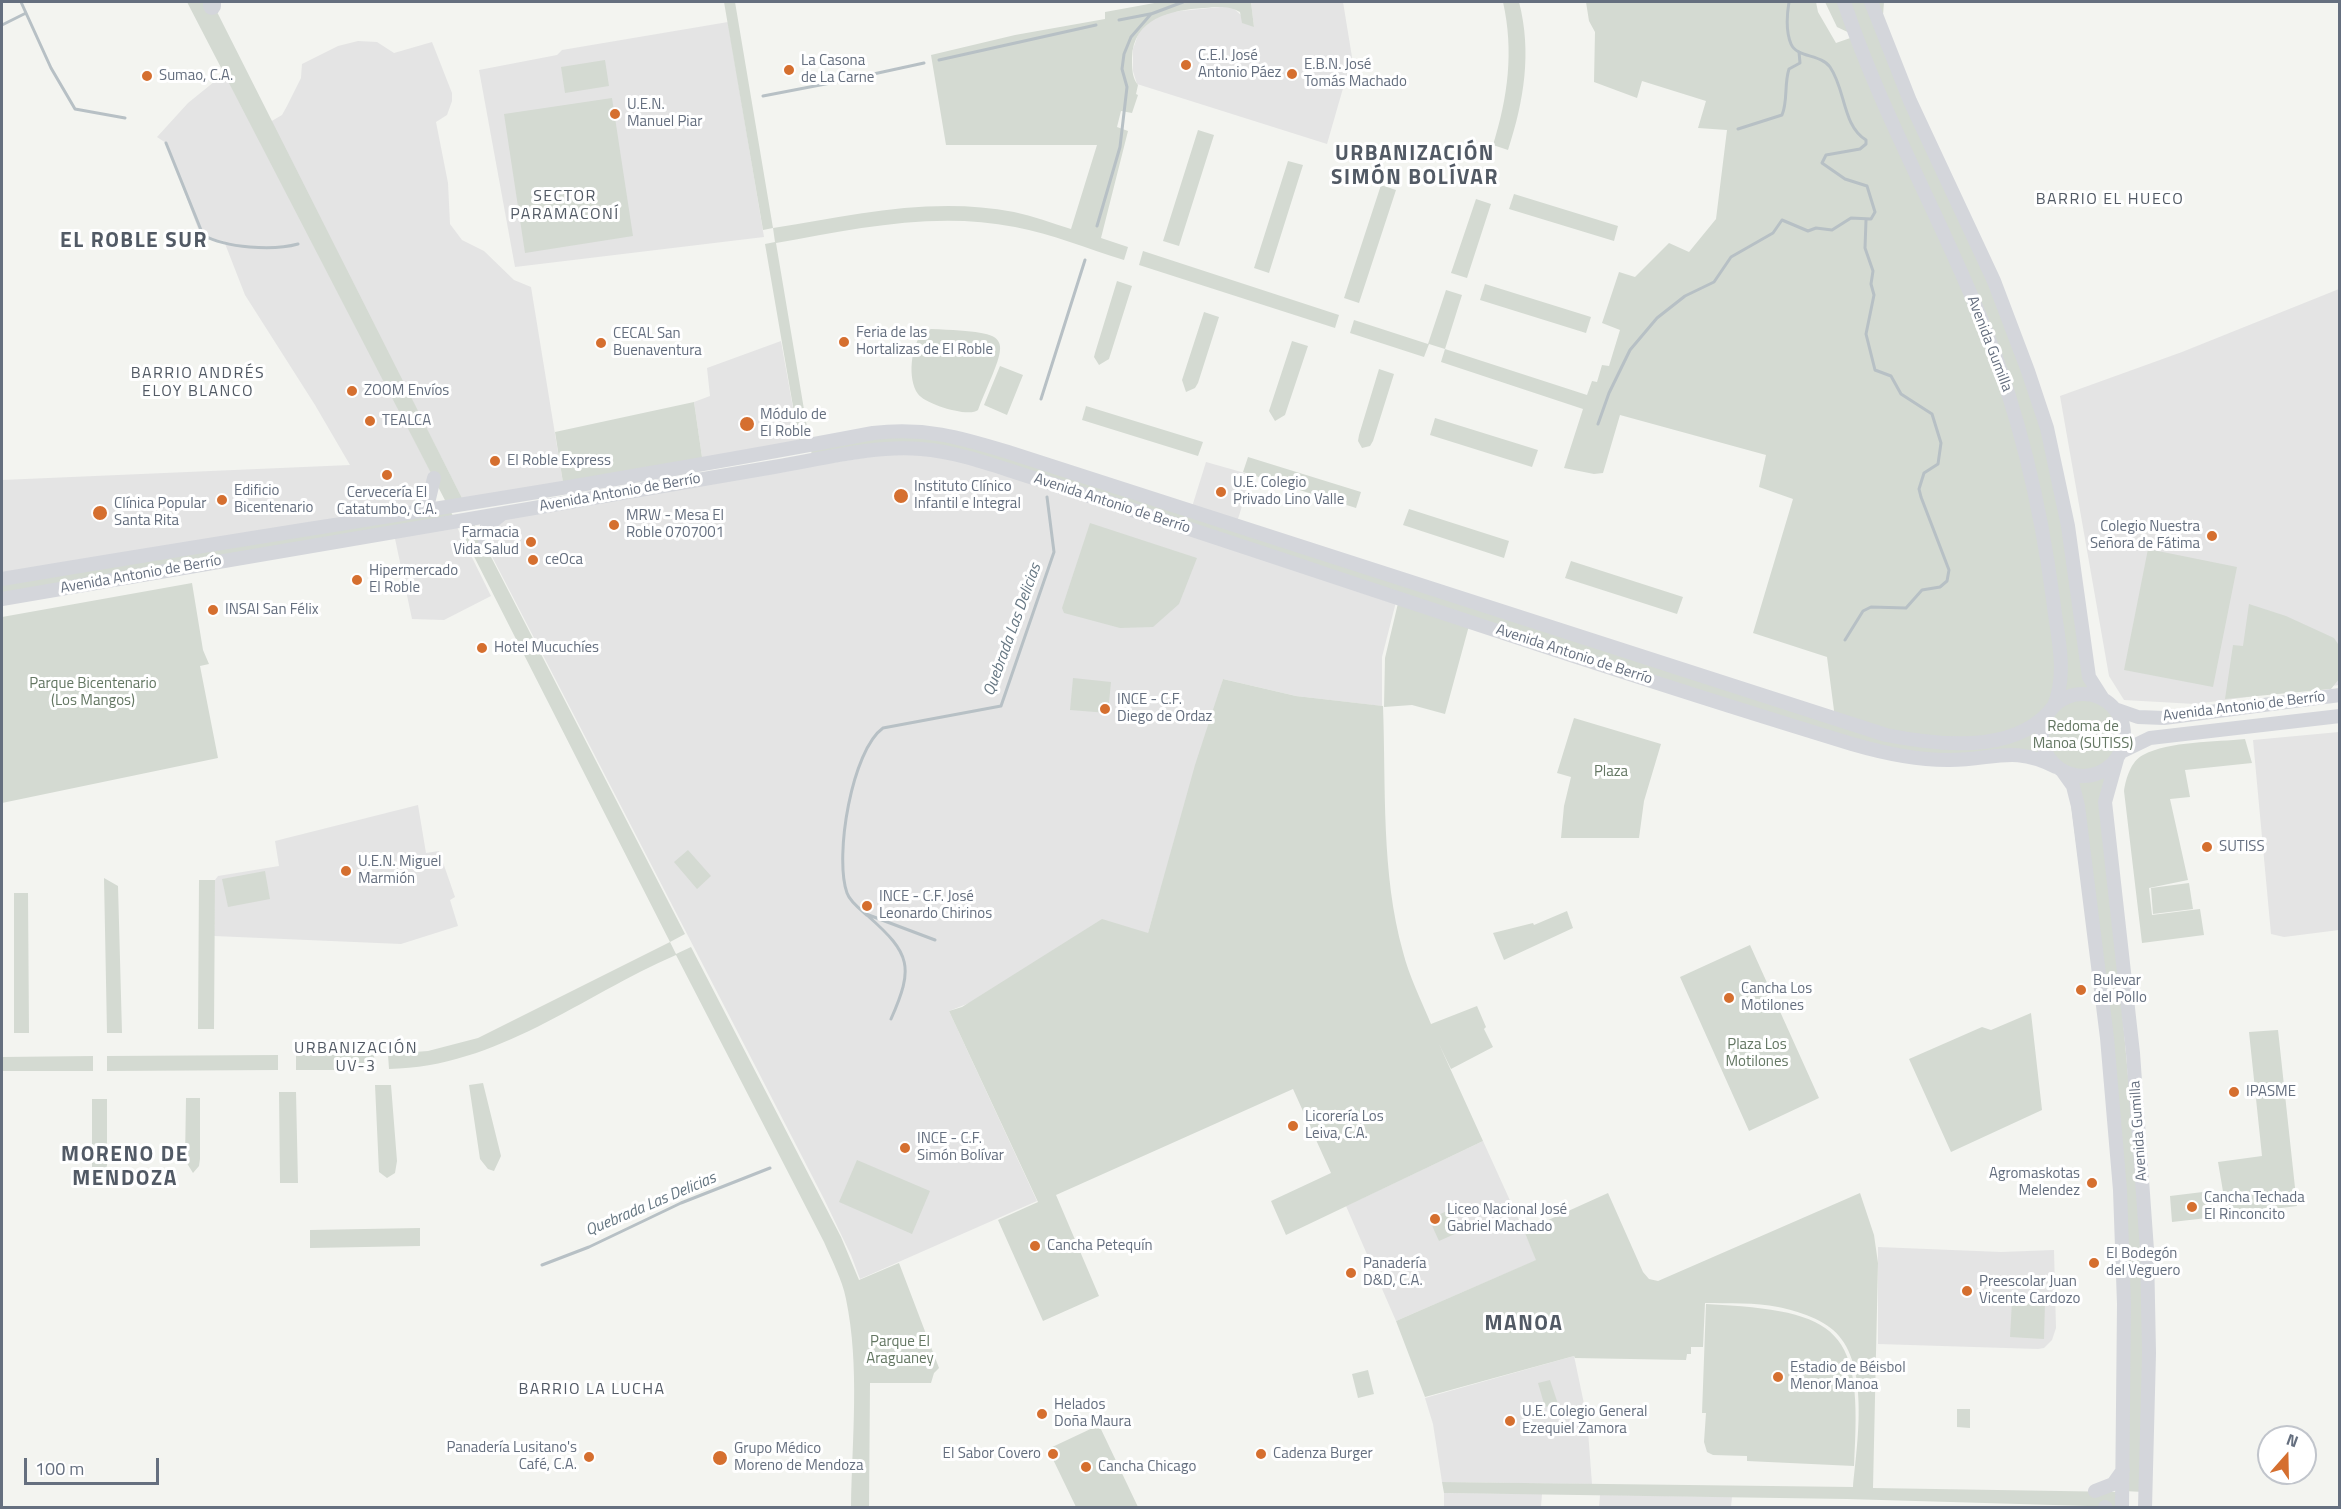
<!DOCTYPE html>
<meta charset="utf-8">
<style>
body{margin:0}
#map{position:relative;width:2341px;height:1509px;overflow:hidden;background:#f3f4f0;font-family:"Titillium Web",sans-serif}
canvas{display:block}
.frame{position:absolute;inset:0;border:3px solid #656f7f;pointer-events:none}
.north{position:absolute;left:2257px;top:1425px;width:60px;height:60px;box-sizing:border-box;background:#fff;border:2px solid #c1c5cc;border-radius:50%;rotate:20deg;font-size:16px;font-weight:700;line-height:24px;text-align:center;color:#656f7f}
.north::after{content:'';display:block;margin:auto;width:21px;height:27px;background:#d56f2f;clip-path:polygon(50% 0,100% 100%,50% 72%,0 100%)}
.scale{position:absolute;left:24px;top:1458px;width:135px;height:27px;box-sizing:border-box;border:3px solid #656f7f;border-top:0;padding-left:8px;font-size:18px;line-height:21px;white-space:nowrap;color:#656f7f;-webkit-text-stroke:4px #fff;paint-order:stroke}
</style>
<div id="map">
<canvas width="2341" height="1509"></canvas>
<div class="frame"></div>
<div class="north">N</div>
<div class="scale">100 m</div>
</div>
<script>
const ctx = document.querySelector('canvas').getContext('2d');
ctx.lineJoin = 'round';
function paint(path, color) { ctx.fillStyle = color; ctx.fill(path, 'evenodd'); }
function strokePath(path, color, width, dash) { ctx.strokeStyle = color; ctx.lineWidth = width; ctx.lineCap = dash ? 'butt' : 'round'; ctx.setLineDash(dash || []); ctx.stroke(path); }
function drawText(font, color, halo, rows, align = 'center') {
  ctx.font = font + ' "Titillium Web",sans-serif'; ctx.lineWidth = 6; ctx.setLineDash([]); ctx.textBaseline = 'middle'; ctx.strokeStyle = halo; ctx.fillStyle = color; for (const [text, x, y, turn = 0] of rows) {
    ctx.save(); ctx.translate(x, y); ctx.rotate((+turn || 0) * Math.PI / 180); ctx.textAlign = isNaN(turn) ? turn : align; if (halo) ctx.strokeText(text, 0, 0); ctx.fillText(text, 0, 0); ctx.restore();
  }
}
const built = new Path2D(`
 M1251,2H1343L1352,57L1327,144L1137,84L1133,71V49L1139,32L1151,20L1170,12L1231,6L1254,27Z
 M728,22L764,237L515,267L479,70L557,55L562,50Z
 M358,41L377,42L394,53L432,42L452,93V101L447,115L436,122L448,183L450,224L462,240L484,251L514,280L531,287L564,489L465,504L270,122L282,115L287,106L301,78L302,64L338,46Z
 M225,73L434,478L426,505L2,579V480L350,465L315,405L245,295L224,241L207,238L199,231L166,143L157,137L188,103Z
 M2339,289V685L2195,704L2124,700L2109,676L2060,396L2182,352Z
 M781,341L800,447L703,464L694,402L710,396L707,368Z
 M921,449L1397,598L1382,657V706L1296,696L1223,679L1148,933L949,1011L1037,1201L860,1279L851,1255L824,1199L485,543L487,526L503,514Z
 M1206,462L1252,475L1236,525L1191,510Z
 M455,523L491,596L444,620L412,619L394,534Z
 M2339,732V930L2284,937L2271,934L2253,740Z
 M418,805L426,853L439,851L455,897L450,900L458,926L401,944L214,936L215,880L218,876L279,866L275,841Z
 M1483,1141L1537,1260L1396,1321L1346,1206Z
 M1878,1247L2001,1252L2054,1250L2056,1328L2052,1340L2044,1348L2038,1349L1878,1344Z
 M1574,1356L1587,1418L1592,1484L1442,1482L1433,1424L1425,1398Z
 M1444,1493L1542,1494L1541,1507H1444Z
 M1600,1495L1732,1497L1731,1507L1599,1508Z`);
const green = new Path2D(`
 M187,2H212L465,504L448,506L456,522L2,599V579L448,506Z
 M724,2H735L773,228C853,215 933,196 1014,212C1033,216 1052,223 1071,229L1097,145H946L931,55L1015,35L1105,19V12L1160,2H1251L1254,27L1242,23L1240,12C1228,5 1217,7 1204,8C1171,10 1133,18 1132,58C1132,68 1132,78 1138,85L1136,94L1138,95L1132,113L1121,111L1117,127L1128,131L1101,238L1128,247L1124,260C1088,249 1052,234 1015,227C934,211 855,229 776,243L810,445L928,431L1835,718L1827,657L1753,633L1793,499L1759,487L1766,455L1620,415L1603,473L1594,474L1564,468L1583,409L1441,362L1445,349L1429,344L1424,357L1350,333L1354,320L1428,344L1446,290L1462,295L1445,349L1587,395L1592,381L1597,382L1602,365L1609,366L1620,330L1602,323L1619,272L1635,277L1669,243L1689,252L1716,219L1727,130L1698,128L1706,101L1642,81L1637,98L1594,82L1595,32L1589,21L1586,2H1816L1818,12L1836,43L1856,36L1837,27L1825,2H1884L1882,29L1980,251L2047,428L2089,677C2109,709 2137,720 2115,760C2108,772 2093,778 2080,776C2065,775 2055,763 2042,760C2029,758 2014,760 2001,759C1970,758 1940,758 1909,757L936,451L813,461L810,445L800,447L765,244L775,242L773,228L763,230Z
 M1503,2H1519C1532,52 1524,101 1508,150L1493,145C1508,97 1514,51 1503,2Z
 M605,60L609,86L565,93L561,67Z
 M612,98L633,236L525,253L504,114Z
 M1198,130L1214,135L1179,246L1163,241Z
 M1288,161L1303,165L1269,273L1254,268Z
 M1381,185L1396,190L1359,303L1344,298Z
 M1514,194L1618,226L1614,241L1509,209Z
 M1476,199L1491,204L1467,278L1451,273Z
 M1143,251L1339,315L1335,328L1139,265Z
 M1117,281L1132,286L1109,359L1099,365L1094,357L1095,353Z
 M1485,284L1591,317L1586,333L1480,300Z
 M1204,312L1219,317L1198,383L1195,388L1186,392L1182,380Z
 M931,329C1019,333 1009,334 978,410C969,418 925,404 918,394C907,379 911,345 923,332Z
 M1292,341L1308,346L1285,415L1275,421L1269,411Z
 M1000,366L1023,375L1007,415L984,405Z
 M1379,369L1394,374L1373,441L1370,446L1362,448L1358,441L1359,435Z
 M694,402L703,464L564,489L555,432Z
 M1086,406L1203,442L1198,456L1082,420Z
 M1435,418L1538,450L1532,467L1430,435Z
 M1248,457L1361,492L1356,508L1243,472Z
 M1409,509L1509,541L1504,558L1403,525Z
 M472,520L685,934L670,942L676,954L691,947L841,1237L859,1280L899,1263L939,1368L934,1373L931,1383H870L869,1507H851C852,1439 860,1366 846,1299C842,1279 832,1261 824,1242L676,955C581,996 498,1067 389,1069L388,1054L428,1051L478,1038L670,942L457,523Z
 M1090,523L1197,558L1179,604L1153,627L1120,628L1064,613L1062,608Z
 M2148,549L2237,567L2213,687L2124,670Z
 M1571,561L1683,597L1677,614L1565,578Z
 M192,583L203,650L209,664L200,666L218,758L2,803V617Z
 M1399,599L1470,622L1445,714L1412,705L1384,707L1385,658Z
 M2249,604L2286,616L2334,638L2338,644L2339,679L2331,689L2225,699L2233,645L2243,646Z
 M1073,678L1111,682L1108,713L1070,710Z
 M1223,679L1296,696L1383,706C1386,787 1381,873 1403,952C1409,976 1421,1000 1431,1024L1477,1006L1486,1027L1484,1029L1493,1047L1451,1069L1439,1044L1483,1141L1286,1235L1271,1201L1331,1173L1293,1089L1056,1195L1099,1296L1043,1321L998,1220L1038,1202L949,1011L962,1007L1102,919L1148,933L1195,765Z
 M1574,718L1661,744L1644,801L1639,838H1561L1564,806L1571,777L1557,773Z
 M2245,739L2252,763L2185,770L2190,797L2170,799L2188,880L2149,888L2152,915L2200,909L2204,935L2142,943L2124,791C2126,778 2131,761 2143,755C2169,741 2216,742 2245,739Z
 M2108,770L2113,912L2144,1250V1492L2123,1491L2118,1157L2067,775L2091,778Z
 M688,850L711,876L697,889L674,862Z
 M265,871L270,899L228,907L222,879Z
 M104,878L118,886L122,1033H107Z
 M199,880H215L214,1029H198Z
 M2189,883L2193,909L2153,914L2151,888Z
 M14,893H28L29,1033H14Z
 M1567,911L1573,928L1504,960L1493,933L1533,923L1534,925Z
 M1750,945L1819,1098L1749,1131L1680,977Z
 M2031,1013L2042,1110L1951,1152L1909,1059L1982,1027L1991,1030Z
 M2278,1030L2297,1206L2227,1215L2218,1162L2262,1156L2249,1032Z
 M278,1055V1070L107,1071V1056Z
 M296,1055H374L375,1070H296Z
 M93,1056V1071H2V1057Z
 M483,1083L501,1156L494,1171L488,1169L480,1159L469,1085Z
 M375,1085H391L397,1161L395,1173L387,1178L379,1172Z
 M279,1092H296L298,1183H280Z
 M186,1098H200V1159L199,1166L193,1173L185,1160Z
 M92,1099H107V1165L106,1170L99,1175L92,1167Z
 M857,1160L930,1191L912,1234L839,1202Z
 M2211,1191L2216,1217L2172,1222L2170,1196Z
 M1608,1193L1643,1272L1649,1279L1658,1281L1860,1193L1874,1235L1878,1263L1873,1488L2122,1492V1507L1847,1499L1444,1493L1442,1482L1853,1487C1857,1445 1869,1371 1839,1336C1826,1320 1798,1311 1778,1307C1755,1302 1729,1304 1705,1303L1703,1347H1691V1354H1687L1686,1360L1575,1358L1574,1356L1425,1397L1396,1321L1536,1260L1524,1231Z
 M1447,1211L1457,1233L1439,1241L1429,1219Z
 M420,1228V1246L310,1248V1230Z
 M2012,1301L2045,1302L2044,1339L2010,1337Z
 M1706,1304C1842,1311 1863,1328 1854,1466L1747,1461V1456L1713,1455L1707,1452L1704,1442L1706,1413H1702Z
 M1368,1370L1374,1394L1358,1398L1352,1374Z
 M1550,1380L1558,1404L1545,1407L1538,1383Z
 M1957,1409H1970V1428L1957,1427Z
 M1099,1425L1138,1507H1076L1048,1449Z`);
const stream = new Path2D(`
 M21,2L51,68L75,109L125,118
 M1119,20L1150,14
 M2,25L24,14
 M939,60L1096,25
 M855,78L924,63
 M763,96L841,81
 M1738,129L1782,115C1788,101 1784,84 1789,69L1800,63L1799,52
 M166,143L203,235C226,248 273,251 298,244
 M1097,226L1120,147L1127,87L1122,69L1124,54L1131,37L1151,14L1183,2
 M1041,399L1085,260
 M1598,424L1609,393L1630,350L1657,318L1685,296L1714,282L1731,257L1773,233L1782,220L1808,231L1816,228L1832,230L1851,218L1871,219L1875,212L1867,186L1845,179L1822,163L1826,155L1860,149L1866,144V140C1842,125 1846,90 1830,67C1821,54 1797,58 1791,44C1786,32 1787,14 1789,2
 M1845,640L1863,611L1871,607L1906,608L1922,590L1940,587L1947,581L1949,570L1921,497L1919,489L1924,473L1938,464L1941,443L1932,414L1901,394L1891,376L1875,370L1866,334L1874,295L1871,284L1873,271L1865,248L1866,220
 M866,914L935,940
 M891,1019C914,967 911,954 868,916C861,910 850,902 847,893C834,856 852,750 883,728L1001,706L1054,552L1047,497
 M542,1265L589,1247L681,1203L770,1168`);
const secondary = new Path2D(`
 M1844,2C1882,116 1942,219 1986,331C2020,417 2041,508 2053,599C2057,635 2068,672 2054,706
 M1871,2L1910,101L1994,281L2028,371L2047,428L2068,526L2089,677L2103,699
 M419,510L429,499L434,478
 M485,543L487,526L502,514
 M2,579C292,530 584,488 873,433C924,427 959,437 1008,452L1886,735C1937,745 2011,754 2049,712
 M2,599L774,467C822,459 873,445 921,449C961,452 1000,468 1037,479C1309,567 1579,661 1852,744C1883,753 1915,760 1947,760C1992,761 2012,744 2056,767
 M2042 735a41 41 0 1 1 82 0a41 41 0 1 1-82 0Z
 M2115,709L2138,717L2164,718L2340,695
 M2121,752L2150,738L2340,716
 M2117,759L2105,802L2133,1053L2147,1250L2149,1353L2145,1508
 M2063,772L2073,786L2078,806L2107,1038L2120,1190L2124,1304L2122,1508
 M2095,1491L2113,1484L2123,1470
 M2105,1507L2106,1508`);
const highway = new Path2D(`
 M212,2V6`);
const markers = [
 [1186,65,6,"#d56f2f"],
 [789,70,6,"#d56f2f"],
 [1292,74,6,"#d56f2f"],
 [147,76,6,"#d56f2f"],
 [615,114,6,"#d56f2f"],
 [844,342,6,"#d56f2f"],
 [601,343,6,"#d56f2f"],
 [352,391,6,"#d56f2f"],
 [370,421,6,"#d56f2f"],
 [747,424,8,"#d56f2f"],
 [495,461,6,"#d56f2f"],
 [387,475,6,"#d56f2f"],
 [1221,492,6,"#d56f2f"],
 [901,496,8,"#d56f2f"],
 [222,500,6,"#d56f2f"],
 [100,513,8,"#d56f2f"],
 [614,525,6,"#d56f2f"],
 [2212,536,6,"#d56f2f"],
 [531,542,6,"#d56f2f"],
 [533,560,6,"#d56f2f"],
 [357,580,6,"#d56f2f"],
 [213,610,6,"#d56f2f"],
 [482,648,6,"#d56f2f"],
 [1105,709,6,"#d56f2f"],
 [2207,847,6,"#d56f2f"],
 [346,871,6,"#d56f2f"],
 [867,906,6,"#d56f2f"],
 [2081,990,6,"#d56f2f"],
 [1729,998,6,"#d56f2f"],
 [2234,1092,6,"#d56f2f"],
 [1293,1126,6,"#d56f2f"],
 [905,1148,6,"#d56f2f"],
 [2092,1183,6,"#d56f2f"],
 [2192,1207,6,"#d56f2f"],
 [1435,1219,6,"#d56f2f"],
 [1035,1246,6,"#d56f2f"],
 [2094,1263,6,"#d56f2f"],
 [1351,1273,6,"#d56f2f"],
 [1967,1291,6,"#d56f2f"],
 [1778,1377,6,"#d56f2f"],
 [1042,1414,6,"#d56f2f"],
 [1510,1421,6,"#d56f2f"],
 [1053,1454,6,"#d56f2f"],
 [1261,1454,6,"#d56f2f"],
 [589,1457,6,"#d56f2f"],
 [720,1458,8,"#d56f2f"],
 [1086,1467,6,"#d56f2f"]
];
const poiNames = [
 ["C.E.I. José",1198,56],
 ["Antonio Páez",1198,73],
 ["La Casona",801,61],
 ["de La Carne",801,78],
 ["E.B.N. José",1304,65],
 ["Tomás Machado",1304,82],
 ["Sumao, C.A.",159,76],
 ["U.E.N.",627,105],
 ["Manuel Piar",627,122],
 ["Feria de las",856,333],
 ["Hortalizas de El Roble",856,350],
 ["CECAL San",613,334],
 ["Buenaventura",613,351],
 ["ZOOM Envíos",364,391],
 ["Módulo de",760,415],
 ["El Roble",760,432],
 ["TEALCA",382,421],
 ["El Roble Express",507,461],
 ["U.E. Colegio",1233,483],
 ["Privado Lino Valle",1233,500],
 ["Instituto Clínico",914,487],
 ["Infantil e Integral",914,504],
 ["Edificio",234,491],
 ["Bicentenario",234,508],
 ["Cervecería El",387,493,"center"],
 ["Catatumbo, C.A.",387,510,"center"],
 ["Clínica Popular",114,504],
 ["Santa Rita",114,521],
 ["MRW - Mesa El",626,516],
 ["Roble 0707001",626,533],
 ["Colegio Nuestra",2200,527,"right"],
 ["Señora de Fátima",2200,544,"right"],
 ["Farmacia",519,533,"right"],
 ["Vida Salud",519,550,"right"],
 ["ceOca",545,560],
 ["Hipermercado",369,571],
 ["El Roble",369,588],
 ["INSAI San Félix",225,610],
 ["Hotel Mucuchíes",494,648],
 ["INCE - C.F.",1117,700],
 ["Diego de Ordaz",1117,717],
 ["SUTISS",2219,847],
 ["U.E.N. Miguel",358,862],
 ["Marmión",358,879],
 ["INCE - C.F. José",879,897],
 ["Leonardo Chirinos",879,914],
 ["Bulevar",2093,981],
 ["del Pollo",2093,998],
 ["Cancha Los",1741,989],
 ["Motilones",1741,1006],
 ["IPASME",2246,1092],
 ["Licorería Los",1305,1117],
 ["Leiva, C.A.",1305,1134],
 ["INCE - C.F.",917,1139],
 ["Simón Bolívar",917,1156],
 ["Agromaskotas",2080,1174,"right"],
 ["Melendez",2080,1191,"right"],
 ["Cancha Techada",2204,1198],
 ["El Rinconcito",2204,1215],
 ["Liceo Nacional José",1447,1210],
 ["Gabriel Machado",1447,1227],
 ["Cancha Petequín",1047,1246],
 ["El Bodegón",2106,1254],
 ["del Veguero",2106,1271],
 ["Panadería",1363,1264],
 ["D&D, C.A.",1363,1281],
 ["Preescolar Juan",1979,1282],
 ["Vicente Cardozo",1979,1299],
 ["Estadio de Béisbol",1790,1368],
 ["Menor Manoa",1790,1385],
 ["Helados",1054,1405],
 ["Doña Maura",1054,1422],
 ["U.E. Colegio General",1522,1412],
 ["Ezequiel Zamora",1522,1429],
 ["Panadería Lusitano's",577,1448,"right"],
 ["Café, C.A.",577,1465,"right"],
 ["Grupo Médico",734,1449],
 ["Moreno de Mendoza",734,1466],
 ["El Sabor Covero",1041,1454,"right"],
 ["Cadenza Burger",1273,1454],
 ["Cancha Chicago",1098,1467]
];
const streetNames = [
 ["Avenida Gumilla",1989,344,69],
 ["Avenida Antonio de Berrío",620,493,-10],
 ["Avenida Antonio de Berrío",1112,504,18],
 ["Avenida Antonio de Berrío",141,575,-10],
 ["Avenida Antonio de Berrío",1574,655,18],
 ["Avenida Antonio de Berrío",2244,707,-7],
 ["Avenida Gumilla",2139,1131,-94]
];
const parkNames = [
 ["Parque Bicentenario",93,684],
 ["(Los Mangos)",93,701],
 ["Redoma de",2083,727],
 ["Manoa (SUTISS)",2083,744],
 ["Plaza",1611,772],
 ["Plaza Los",1757,1045],
 ["Motilones",1757,1062],
 ["Parque El",900,1342],
 ["Araguaney",900,1359]
];
const neighbourhoodNames = [
 ["SECTOR",565,197],
 ["PARAMACONÍ",565,215],
 ["BARRIO EL HUECO",2110,200],
 ["BARRIO ANDRÉS",198,374],
 ["ELOY BLANCO",198,392],
 ["URBANIZACIÓN",356,1049],
 ["UV-3",356,1067],
 ["BARRIO LA LUCHA",592,1390]
];
const waterNames = [
 ["Quebrada Las Delicias",1013,630,-70],
 ["Quebrada Las Delicias",651,1205,-23]
];
const districtNames = [
 ["URBANIZACIÓN",1415,155],
 ["SIMÓN BOLÍVAR",1415,179],
 ["EL ROBLE SUR",134,242],
 ["MORENO DE",125,1156],
 ["MENDOZA",125,1180],
 ["MANOA",1524,1325]
];
paint(built, '#e4e4e4');
paint(green, '#d4dad2');
strokePath(stream, '#b7c0c5', 3);
strokePath(secondary, '#d4d6db', 14);
strokePath(highway, '#d4d6db', 18);
for (const [x, y, r, color] of markers) { const dot = new Path2D(); dot.arc(x, y, r, 0, 2 * Math.PI); ctx.fillStyle = color; ctx.fill(dot); strokePath(dot, '#fff', 2); }
drawText('15px', '#656f7f', '#fff', poiNames, 'left');
drawText('15px', '#656f7f', '#fff', streetNames);
drawText('15px', '#647763', '#fff', parkNames);
ctx.letterSpacing = '1.5px';
drawText('16px', '#525a65', '#fff', neighbourhoodNames);
ctx.letterSpacing = '0px';
drawText('italic 16px', '#667783', '#fff', waterNames);
ctx.letterSpacing = '1.5px';
drawText('bold 21px', '#525a65', '#fff', districtNames);
ctx.letterSpacing = '0px';
</script>
